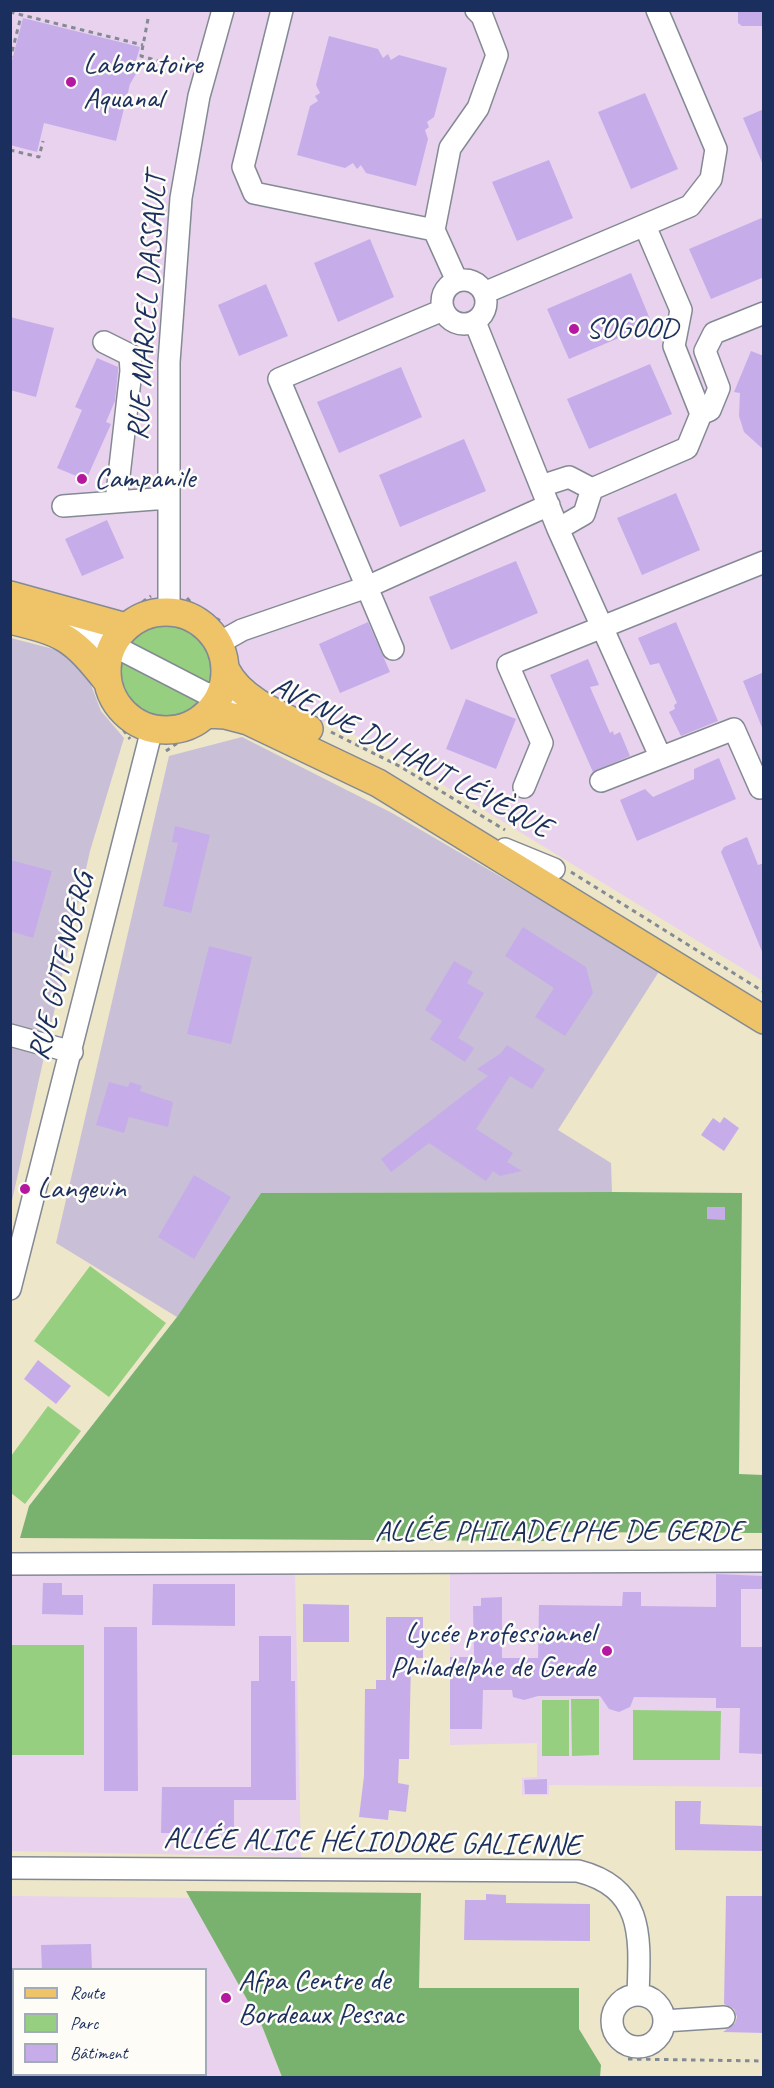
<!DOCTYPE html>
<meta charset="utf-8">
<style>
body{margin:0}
#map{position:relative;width:774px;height:2088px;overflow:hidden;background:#ede6c9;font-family:Caveat,sans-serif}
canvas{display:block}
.frame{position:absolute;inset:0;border:12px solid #1b2f5e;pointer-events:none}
.legend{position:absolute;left:12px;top:1968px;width:195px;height:108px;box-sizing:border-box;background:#fdfcf7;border:2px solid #a3aaba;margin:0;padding:8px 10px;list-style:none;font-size:18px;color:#1b2f5e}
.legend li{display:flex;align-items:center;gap:12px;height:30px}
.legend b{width:30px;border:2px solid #a3aaba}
</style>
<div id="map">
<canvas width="774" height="2088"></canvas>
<div class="frame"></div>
<ul class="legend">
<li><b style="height:8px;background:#efc469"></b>Route</li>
<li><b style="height:16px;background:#97cf81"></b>Parc</li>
<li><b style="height:16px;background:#c6adea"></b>Bâtiment</li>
</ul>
</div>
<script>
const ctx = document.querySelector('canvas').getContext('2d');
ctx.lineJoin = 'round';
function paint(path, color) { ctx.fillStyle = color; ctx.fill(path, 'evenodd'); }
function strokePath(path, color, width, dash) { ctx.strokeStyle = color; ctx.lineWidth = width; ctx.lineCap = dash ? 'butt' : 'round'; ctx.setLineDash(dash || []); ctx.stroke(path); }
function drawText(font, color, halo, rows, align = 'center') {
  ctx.font = font + ' Caveat,sans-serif'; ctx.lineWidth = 5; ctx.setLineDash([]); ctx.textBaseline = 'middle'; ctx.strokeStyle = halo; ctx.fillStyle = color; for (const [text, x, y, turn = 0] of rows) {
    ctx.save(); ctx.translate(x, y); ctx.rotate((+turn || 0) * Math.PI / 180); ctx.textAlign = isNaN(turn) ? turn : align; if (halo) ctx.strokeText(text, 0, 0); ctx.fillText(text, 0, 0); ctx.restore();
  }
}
const built = new Path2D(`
 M11,11H763V981L378,745L240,686L234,634L202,615L162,600L102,626L11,594Z
 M10,1571H295L301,1857L11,1851Z
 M450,1572L763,1573V1787L549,1785V1795H522V1778L537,1777V1743L450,1745Z
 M11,1896L191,1898L198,1905L262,2026L282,2077L11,2078ZM14,1970H206V2074H14Z`);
const industrial = new Path2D(`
 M11,638L80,656L101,711L124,738L90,851L11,1205Z
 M242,737L392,813L660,970L558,1130L611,1163L612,1192L261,1193L177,1317L56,1243L169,756Z`);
const green = new Path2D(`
 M163,621C198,623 223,653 212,688L125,642L143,625Z
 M118,657L203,703C194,711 184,719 170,720C138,722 107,689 118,657Z
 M90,1266L166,1323L109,1397L34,1341Z
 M48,1406L81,1431L25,1504L11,1493V1456Z
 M11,1645H84V1755H11Z
 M571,1699H599V1755L572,1756Z
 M542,1700H569V1756H542Z
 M633,1710L721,1711L720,1760H633Z`);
const forest = new Path2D(`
 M612,1192L742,1193L739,1474L763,1475V1533L549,1532L546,1541L20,1538L29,1506L177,1317L261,1193Z
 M186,1891L421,1893L419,1988H579V2029L601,2065L600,2077H282L262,2026Z`);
const building = new Path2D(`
 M738,10H764V26H742L738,23Z
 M23,18L140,47L135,64L140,67L130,84L116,141L44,123L37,152L10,145V68Z
 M329,36L378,49L383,58L388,54L391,60L399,55L447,68L434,117L427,122L429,127L425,130L428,139L416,186L366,173L361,165L357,169L353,163L345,168L297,155L310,106L318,101L315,96L320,93L316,85Z
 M645,93L678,169L631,189L598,112Z
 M764,109V167L743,118Z
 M549,160L573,218L517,241L492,182Z
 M764,217V277L711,299L689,249Z
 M370,239L394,297L338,322L314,263Z
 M631,273L652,324L569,359L547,309Z
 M266,284L288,336L239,356L218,305Z
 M10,317L54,328L36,397L10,390Z
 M751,351L764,356V450L744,432L739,416L740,393L734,392Z
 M97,358L118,367V371L115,401L106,422L111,424L86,480L57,468L82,410L75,407Z
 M650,364L672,414L589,449L567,399Z
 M401,367L422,417L339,453L317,402Z
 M464,439L486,491L400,527L379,475Z
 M676,493L700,550L642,575L617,518Z
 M107,520L124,558L82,576L65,539Z
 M516,561L538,613L451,650L429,597Z
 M368,622L390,672L340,693L319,644Z
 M676,622L718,721L681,736L669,712L675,709L674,705L677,703L659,663L650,665L638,638Z
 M588,659L599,685L590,687L610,733L613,731L614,735L620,732L630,756L593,772L550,675Z
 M764,672V730H763L743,681Z
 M466,699L516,719L496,769L446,749Z
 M719,758L736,799L637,841L620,800L645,789L653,797L694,779V769Z
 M175,826L210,835L191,913L163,906L178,843L172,842Z
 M747,837L758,865L764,863L763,954L721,852L724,847Z
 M10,860L52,871L33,938L10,931Z
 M523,927L586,967L593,993L565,1036L535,1017L554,988L505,956Z
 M209,946L252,957L231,1044L187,1034Z
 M454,961L473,972L467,983L484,993L458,1038L474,1048L465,1062L430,1039L442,1021L425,1010Z
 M507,1045L545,1069L532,1089L510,1076L476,1129L513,1153L507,1162L522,1171L500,1176L493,1171L486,1181L429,1143L391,1172L381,1159L488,1076L477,1069L501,1053Z
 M109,1082L128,1087L130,1082L142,1086L140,1091L173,1102L168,1127L129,1117L124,1133L96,1125Z
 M724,1117L739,1128L724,1151L701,1135L713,1118L720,1123Z
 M194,1175L231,1197L194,1259L158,1237Z
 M707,1207H725V1220L707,1219Z
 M38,1360L71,1386L56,1404L24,1379Z
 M716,1574L764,1576V1589H741V1647H764V1754L739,1753L740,1708H716V1698L634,1697L630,1707L619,1712L609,1709L600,1696H538L524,1700L513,1697L512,1690H483L482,1729H450V1657H474L473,1606H481V1598L502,1597V1658H538L539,1605L622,1606L623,1592H641V1606L716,1607Z
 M43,1583H62V1595H83V1615L42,1614Z
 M153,1584H235V1626L152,1625Z
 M303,1604L349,1605V1642H303Z
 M386,1617H423V1658H411L409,1759H399L398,1783L409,1785L406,1812L389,1810L388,1820L359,1817L364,1776L365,1689H376V1680H386Z
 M104,1627H137L138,1791H104Z
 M259,1636H291V1681H295L296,1800H234V1833H161L162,1787H251V1681H259Z
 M547,1779V1794H525L524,1780Z
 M675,1801H701L700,1824L764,1826V1851L675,1850Z
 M486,1894L506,1895V1903L590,1904V1941L464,1940L465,1900H486Z
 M726,1896H764V2033L723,2032L735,2023L737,2017L734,2009L724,2004Z
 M91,1944L92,1970H42L41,1945Z`);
const path = new Path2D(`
 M10,12L143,45
 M148,19L141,56L166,63
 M10,60L21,16
 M10,150L39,157L43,141
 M187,598L196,608L221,621
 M135,607L151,596
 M102,701L130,739
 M331,732L401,767L505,830
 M166,751L183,739L199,732
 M571,872L764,992
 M628,2059L764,2061`);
const minor = new Path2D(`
 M282,10L243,167L254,193L434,230
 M645,226L681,310L674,346L701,414L710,410L719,388L705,351L714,333L764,313
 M442 302a22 22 0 1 1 44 0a22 22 0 1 1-44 0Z
 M457,281L434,230L450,148L478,108L497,55L482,16L476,10
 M484,293L690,206L711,179L716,149L657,10
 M475,322L558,529L660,756
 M104,342L130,355L131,371L116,502
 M541,486L569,477L592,489L584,514L558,529
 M592,489L687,448L701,414
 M63,506L168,498
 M169,612V362L181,198L199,96L223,10
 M49,617L112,645L205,693L220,697L259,715
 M219,643L242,630L367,587L549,505
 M393,649L279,379L443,310
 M601,781L734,729L760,788
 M524,787L542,743L508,665L764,562
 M505,849L554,869
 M10,1035L72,1052
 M10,1289L152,729
 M10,1564L764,1561
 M10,1868L578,1871C645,1888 640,1938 638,1995
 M612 2021a26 26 0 1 1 52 0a26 26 0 1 1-52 0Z
 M664,2021L724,2017`);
const major = new Path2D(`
 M10,595L126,627
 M107 671a59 59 0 1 1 118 0a59 59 0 1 1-118 0Z
 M10,620C64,633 72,637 107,681
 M226,670C241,700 280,715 309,729
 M207,714L225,715L248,721L378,783L764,1020`);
const markers = [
 [71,82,6,"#b5179e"],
 [574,329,6,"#b5179e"],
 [82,479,6,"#b5179e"],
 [25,1189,6,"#b5179e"],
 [607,1651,6,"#b5179e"],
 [226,1998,6,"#b5179e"]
];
const poiNames = [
 ["Laboratoire",83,65],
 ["Aquanal",83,99],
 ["SOGOOD",586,329],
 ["Campanile",94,479],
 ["Langevin",37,1189],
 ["Lycée professionnel",595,1634,"right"],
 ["Philadelphe de Gerde",595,1668,"right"],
 ["Afpa Centre de",238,1981],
 ["Bordeaux Pessac",238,2015]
];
const streetNames = [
 ["RUE MARCEL DASSAULT",148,307,-86],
 ["AVENUE DU HAUT LÉVÈQUE",411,758,28],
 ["RUE GUTENBERG",62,967,-76],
 ["ALLÉE PHILADELPHE DE GERDE",559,1532],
 ["ALLÉE ALICE HÉLIODORE GALIENNE",372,1843,1]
];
paint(built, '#e8d2ee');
paint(industrial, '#c9bfd7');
paint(green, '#97cf81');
paint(forest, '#79b26f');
paint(building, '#c6adea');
strokePath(minor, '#848a94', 24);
strokePath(major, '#848a94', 30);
strokePath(path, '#848a94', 3, [4.5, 4.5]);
strokePath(minor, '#fff', 21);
strokePath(major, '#efc469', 27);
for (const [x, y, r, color] of markers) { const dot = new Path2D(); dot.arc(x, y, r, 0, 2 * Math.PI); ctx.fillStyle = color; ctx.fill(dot); strokePath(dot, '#fdfcf7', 2); }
drawText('30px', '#1b2f5e', '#fdfcf7', poiNames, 'left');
drawText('30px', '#1b2f5e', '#fdfcf7', streetNames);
</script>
